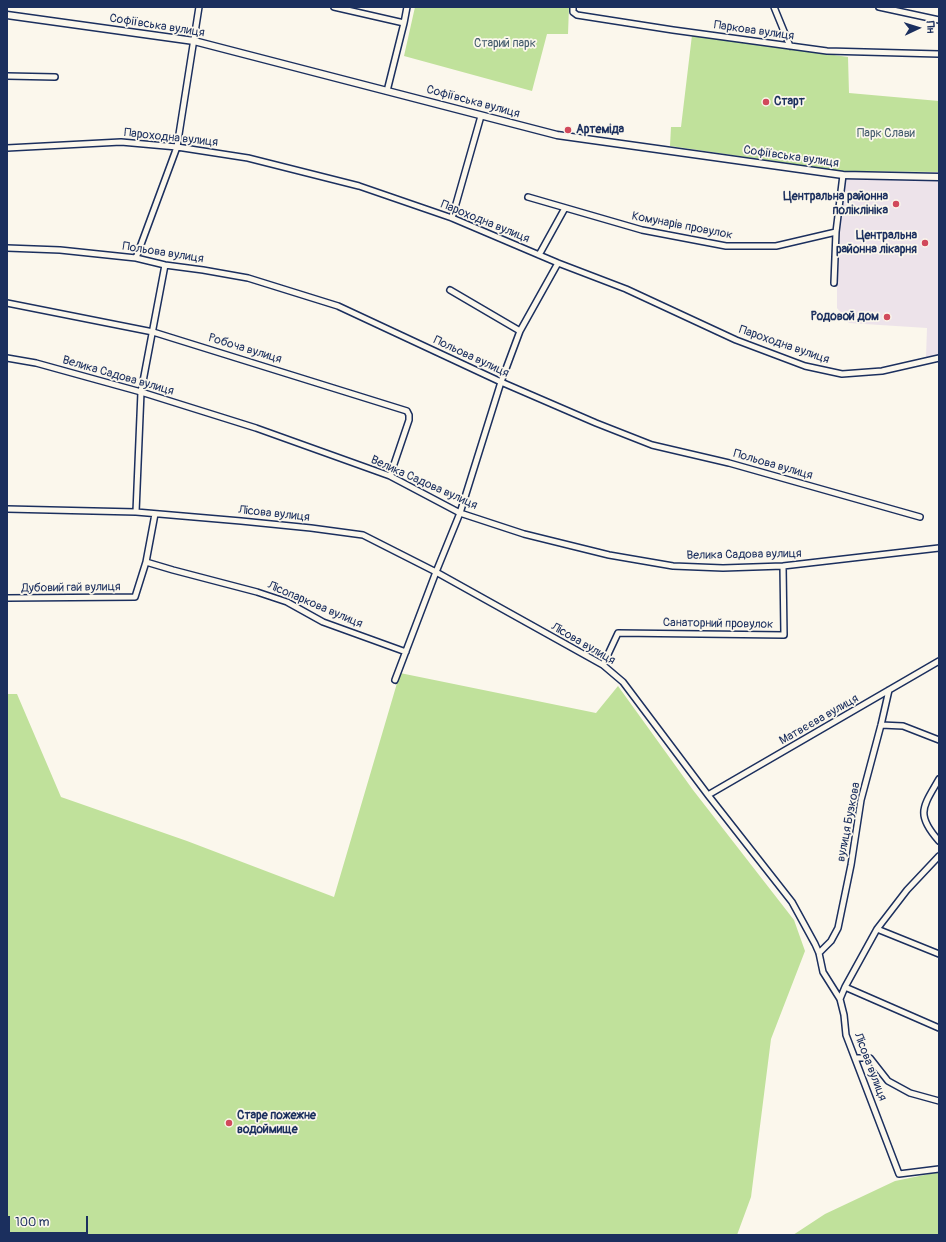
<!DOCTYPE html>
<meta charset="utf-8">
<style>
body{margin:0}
#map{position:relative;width:946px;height:1242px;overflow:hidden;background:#fbf7ec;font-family:Pangolin,sans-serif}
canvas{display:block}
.frame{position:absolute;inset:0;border:8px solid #1b2f5e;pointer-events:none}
.north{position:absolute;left:898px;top:8px;width:40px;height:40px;-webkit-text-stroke:3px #fbf7ec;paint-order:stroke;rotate:86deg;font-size:11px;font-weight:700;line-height:16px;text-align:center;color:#1b2f5e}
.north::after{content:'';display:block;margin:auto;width:14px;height:18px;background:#1b2f5e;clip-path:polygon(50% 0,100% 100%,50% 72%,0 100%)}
.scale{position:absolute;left:8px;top:1216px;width:80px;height:18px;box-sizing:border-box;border:2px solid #1b2f5e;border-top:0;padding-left:5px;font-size:12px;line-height:14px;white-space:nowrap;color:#1b2f5e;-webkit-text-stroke:3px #fbf7ec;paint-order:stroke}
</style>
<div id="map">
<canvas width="946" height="1242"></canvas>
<div class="frame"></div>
<div class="north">Пн</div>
<div class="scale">100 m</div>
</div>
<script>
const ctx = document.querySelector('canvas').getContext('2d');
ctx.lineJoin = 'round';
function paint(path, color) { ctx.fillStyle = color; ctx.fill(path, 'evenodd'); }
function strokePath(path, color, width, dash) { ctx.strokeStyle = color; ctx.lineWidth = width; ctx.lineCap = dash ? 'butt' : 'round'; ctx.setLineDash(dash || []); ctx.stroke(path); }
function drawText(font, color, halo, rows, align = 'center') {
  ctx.font = font + ' Pangolin,sans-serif'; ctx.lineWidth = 3.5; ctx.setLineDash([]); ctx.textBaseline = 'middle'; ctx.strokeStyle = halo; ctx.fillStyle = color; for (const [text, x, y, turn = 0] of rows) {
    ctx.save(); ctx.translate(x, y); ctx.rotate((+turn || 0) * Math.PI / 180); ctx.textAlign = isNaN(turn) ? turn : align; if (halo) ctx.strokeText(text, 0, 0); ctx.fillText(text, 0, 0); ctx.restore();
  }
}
const built = new Path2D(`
 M842,171L939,172V355L926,357L927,328L849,323L837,308V274Z`);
const green = new Path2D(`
 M415,7H569L568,34H547L532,91L404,56Z
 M692,35L848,57L849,93L939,101V172L842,171L670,146L671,127H681Z
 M400,673L596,713L618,686L693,790L794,920L805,951L771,1039L751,1197L737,1235H7V694H17L61,797L187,841L334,897Z
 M939,1172V1235H793L825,1214L895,1181Z`);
const minor = new Path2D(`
 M334,7L404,23
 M573,7V12L577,15L673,30L827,51L939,54
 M774,7L790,46
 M879,7L939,20
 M7,76L55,77
 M387,91L404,23L407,7
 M7,148L121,142L177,147L248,158L359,186L452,218L558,263L626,289L736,340L805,366L842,374L882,371L939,358
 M528,197L642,230L726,246H776L836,232
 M452,218L481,116
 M7,248L60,250L136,258L165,265L203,270L248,278L338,306L501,382L596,423L652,445L729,463L920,517
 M539,255L565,208
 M136,258L177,147L199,7
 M834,283L836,232L843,175
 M450,290L520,331
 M7,303L153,332L407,411L409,415V420L390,476
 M7,358L36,363L141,392L256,428L390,476L460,513L524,534L609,555L673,566L723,568L783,566L939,548
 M7,509L136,512L241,521L311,528L363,535L436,572L603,665L623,682L708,795L792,902L815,944L819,953L823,972L840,999L844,1015L846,1035L899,1174L939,1169
 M136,512L141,392L165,265
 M146,562L173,570L257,592L287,602L323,622L406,652
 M7,598L135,597L146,562L155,514
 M603,665L618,633L784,635L783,566
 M395,680L436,572L460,513L501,382L520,331L558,263
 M881,725L903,726L939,740
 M939,779C923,807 915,814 939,841
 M708,795L939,661
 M877,929L939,954
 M819,953L831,941L838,928L851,865L861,800L881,725L889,690
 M845,987L939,1028
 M840,999L845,987L877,929L907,890L939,856
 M855,1058H870L888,1081L910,1093L939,1101`);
const tertiary = new Path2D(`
 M7,15L194,41L557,135L843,175L939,177`);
const markers = [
 [766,102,4,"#d1495b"],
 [568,130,4,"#d1495b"],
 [896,204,4,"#d1495b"],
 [925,243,4,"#d1495b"],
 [887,317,4,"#d1495b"],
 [229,1123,4,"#d1495b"]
];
const streetNames = [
 ["Софіївська вулиця",157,26,9],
 ["Паркова вулиця",754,31,8],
 ["Софіївська вулиця",473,102,15],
 ["Пароходна вулиця",171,138,6],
 ["Софіївська вулиця",791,157,8],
 ["Пароходна вулиця",485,222,22],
 ["Комунарів провулок",682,226,11],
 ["Польова вулиця",163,253,9],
 ["Пароходна вулиця",784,345,19],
 ["Робоча вулиця",245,349,17],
 ["Польова вулиця",471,357,25],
 ["Велика Садова вулиця",118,376,16],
 ["Польова вулиця",773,465,16],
 ["Велика Садова вулиця",424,483,24],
 ["Лісова вулиця",274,514,6],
 ["Велика Садова вулиця",744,555,-1],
 ["Дубовий гай вулиця",71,588,-1],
 ["Лісопаркова вулиця",315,605,23],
 ["Санаторний провулок",718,624,1],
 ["Лісова вулиця",583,644,30],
 ["Матвєєва вулиця",819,720,-30],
 ["вулиця Бузкова",849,822,-79],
 ["Лісова вулиця",870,1067,69]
];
const parkNames = [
 ["Старий парк",505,44],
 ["Парк Слави",886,134]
];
const poiNames = [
 ["Старт",774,102],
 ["Артеміда",576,130],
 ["Центральна районна",888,197,"right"],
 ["поліклініка",888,211,"right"],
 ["Центральна",917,236,"right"],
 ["районна лікарня",917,250,"right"],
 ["Родовой дом",879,317,"right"],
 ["Старе пожежне",237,1116],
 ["водоймище",237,1130]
];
paint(built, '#ede3ea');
paint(green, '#c0e19b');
strokePath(minor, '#1b2f5e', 8);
strokePath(tertiary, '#1b2f5e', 9);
strokePath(minor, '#fbf7ec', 5);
strokePath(tertiary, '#fbf7ec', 6);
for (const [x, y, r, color] of markers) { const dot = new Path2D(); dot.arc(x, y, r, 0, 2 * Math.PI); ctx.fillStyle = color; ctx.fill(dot); strokePath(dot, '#fbf7ec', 1.5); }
drawText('12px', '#1b2f5e', '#fbf7ec', streetNames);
drawText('12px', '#445c6d', '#fbf7ec', parkNames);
drawText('bold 12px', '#1b2f5e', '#fbf7ec', poiNames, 'left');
</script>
